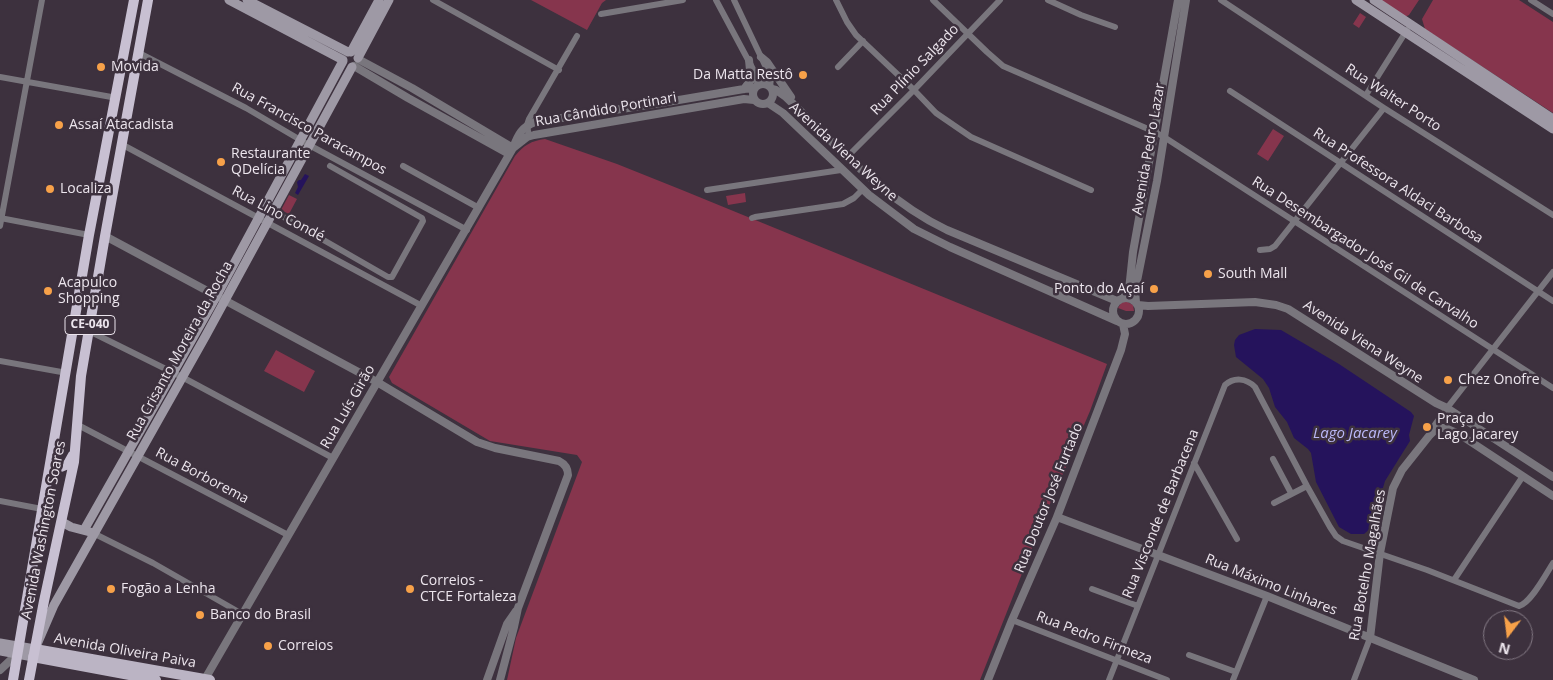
<!DOCTYPE html>
<meta charset="utf-8">
<style>
body{margin:0}
#map{position:relative;width:1553px;height:680px;overflow:hidden;background:#3d313e;font-family:"Open Sans",sans-serif}
canvas{display:block}
.north{position:absolute;left:1483px;top:610px;width:50px;height:50px;box-sizing:border-box;background:#3d313e;border:1px solid #837984;border-radius:50%;rotate:195deg;font-size:14px;font-weight:700;line-height:20px;text-align:center;color:#ece5ed}
.north::after{content:'';display:block;margin:auto;width:18px;height:22px;background:#f7a149;clip-path:polygon(50% 0,100% 100%,50% 72%,0 100%)}
</style>
<div id="map">
<canvas width="1553" height="680"></canvas>
<div class="north">N</div>
</div>
<script>
const ctx = document.querySelector('canvas').getContext('2d');
ctx.lineJoin = 'round';
function paint(path, color) { ctx.fillStyle = color; ctx.fill(path, 'evenodd'); }
function strokePath(path, color, width, dash) { ctx.strokeStyle = color; ctx.lineWidth = width; ctx.lineCap = dash ? 'butt' : 'round'; ctx.setLineDash(dash || []); ctx.stroke(path); }
function drawText(font, color, halo, rows, align = 'center') {
  ctx.font = font + ' "Open Sans",sans-serif'; ctx.lineWidth = 5; ctx.setLineDash([]); ctx.textBaseline = 'middle'; ctx.strokeStyle = halo; ctx.fillStyle = color; for (const [text, x, y, turn = 0] of rows) {
    ctx.save(); ctx.translate(x, y); ctx.rotate((+turn || 0) * Math.PI / 180); ctx.textAlign = isNaN(turn) ? turn : align; if (halo) ctx.strokeText(text, 0, 0); ctx.fillText(text, 0, 0); ctx.restore();
  }
}
const green = new Path2D(`
 M531,0H606L602,3L587,30Z
 M1380,0H1419L1409,15L1405,17Z
 M1433,0H1519L1553,22V113L1425,29L1422,19Z
 M1360,13L1366,17L1359,28L1353,24Z
 M1273,129L1284,136L1268,161L1257,154Z
 M545,139L617,164L682,190L1107,364L1090,411L1042,523L980,680H507L516,638L582,462L577,455L490,441L392,383L389,377L515,156C524,145 531,141 545,139Z
 M745,193L746,202L728,205L726,196Z
 M289,195L297,199L289,214L281,210Z
 M1126,301L1133,305L1134,311H1126L1118,308L1121,303Z
 M276,350L315,371L304,392L264,371Z`);
const water = new Path2D(`
 M305,174L309,176L298,195L295,193L298,187L297,182L299,180H301Z
 M1255,329L1281,330L1339,364L1411,412L1414,416L1409,435L1410,441L1385,481L1371,528L1364,534H1351L1339,527L1316,482L1311,453L1308,449L1294,438L1287,422L1275,407L1269,388L1263,379L1236,357L1234,345L1235,340L1239,335Z`);
const minor = new Path2D(`
 M433,0L559,70
 M716,0L754,71L758,85
 M734,0L771,78L770,87
 M836,0L847,22L856,35L914,90L936,113L971,137L1091,190
 M933,0L987,52L1003,66L1155,132L1164,137L1553,388
 M1048,0L1081,15L1115,27
 M1221,0L1384,108L1553,215
 M1531,0L1553,14
 M601,14L683,0
 M139,53L246,108L309,145L467,230
 M838,67L863,41
 M0,77L117,98
 M1230,91L1553,301
 M1366,95L1407,30
 M529,137L527,125L529,119L577,36
 M123,145L422,306
 M848,156L914,90L1000,0
 M403,166L479,208
 M707,190L841,170
 M273,211L388,277H392L423,221L422,218L330,166
 M0,218L89,235
 M752,218L755,217L843,204L854,198L863,189
 M0,226L42,0
 M1260,250L1270,249L1275,246L1384,108
 M89,331L182,377L333,458
 M0,361L67,373
 M78,425L288,535
 M1430,434C1434,423 1442,417 1447,408L1553,272
 M1273,459L1291,493
 M1194,463L1237,539
 M0,501L42,509
 M1274,503L1307,486
 M95,534L153,563L244,615
 M1454,580L1523,476
 M1092,589L1138,606
 M1012,620L1167,680
 M1189,655L1236,672
 M1109,680L1225,385C1234,377 1246,378 1255,387L1307,486L1330,527L1336,536L1343,541L1427,570L1519,606C1531,603 1546,574 1553,563
 M1233,680L1267,596
 M1354,680L1370,638`);
const tertiary = new Path2D(`
 M761,57L767,62L791,97
 M358,59L412,88L513,148
 M354,66L408,98L509,154
 M753 94a10 10 0 1 1 20 0a10 10 0 1 1-20 0Z
 M744,89L751,80L749,60
 M772,89L776,90L786,97C836,145 884,200 947,230L1117,301
 M768,103L783,113L869,195L914,229L950,247L1117,321
 M513,148L527,137L534,135L744,99L754,100
 M105,236L377,382L477,442L495,448L559,461C565,464 568,468 568,475L518,608L514,627L500,680
 M1124,297L1127,294L1129,290L1133,252L1178,0
 M1113 311a13 13 0 1 1 26 0a13 13 0 1 1-26 0Z
 M1136,302L1135,291L1157,181L1186,0
 M1138,305L1148,306L1255,302L1276,305L1288,309L1436,403L1447,408L1553,477
 M1057,517L1267,596L1474,680
 M1370,638L1380,553L1393,488L1402,470L1429,436L1437,428H1445L1459,434L1553,496
 M0,670L17,654
 M205,679L513,148C518,134 522,127 535,122L661,103L744,89L754,88
 M487,680L507,624L516,611
 M988,680L1012,620L1057,517L1121,350L1125,334L1123,324`);
const secondary = new Path2D(`
 M229,0L343,60
 M247,0L348,52
 M1356,0L1553,129
 M1374,0L1553,119
 M351,52L379,0
 M358,58L389,0
 M62,522L71,527L90,532
 M84,530L216,297L343,61
 M0,643L35,649L54,605L205,337L352,67
 M0,651L33,657`);
const primary = new Path2D(`
 M35,649L210,680
 M33,657L156,680`);
const trunk = new Path2D(`
 M52,455L56,464L61,467L68,464L73,455
 M13,680L89,235L134,0
 M29,680L44,601L74,462L81,376L105,236L148,0`);
const markers = [
 [101,67,5,"#f7a149"],
 [803,75,5,"#f7a149"],
 [59,125,5,"#f7a149"],
 [221,162,5,"#f7a149"],
 [50,189,5,"#f7a149"],
 [1208,274,5,"#f7a149"],
 [1154,289,5,"#f7a149"],
 [48,291,5,"#f7a149"],
 [1448,380,5,"#f7a149"],
 [1427,427,5,"#f7a149"],
 [111,589,5,"#f7a149"],
 [410,589,5,"#f7a149"],
 [200,615,5,"#f7a149"],
 [268,646,5,"#f7a149"]
];
const shields = [
 [90,325,50]
];
const shieldNames = [
 ["CE-040",90,325]
];
const poiNames = [
 ["Movida",111,67],
 ["Da Matta Restô",793,75,"right"],
 ["Assaí Atacadista",69,125],
 ["Restaurante",231,154],
 ["QDelícia",231,170],
 ["Localiza",60,189],
 ["South Mall",1218,274],
 ["Acapulco",58,283],
 ["Shopping",58,299],
 ["Ponto do Açaí",1144,289,"right"],
 ["Chez Onofre",1458,380],
 ["Praça do",1437,419],
 ["Lago Jacarey",1437,435],
 ["Correios -",420,581],
 ["CTCE Fortaleza",420,597],
 ["Fogão a Lenha",121,589],
 ["Banco do Brasil",210,615],
 ["Correios",278,646]
];
const streetNames = [
 ["Rua Plínio Salgado",915,70,-46],
 ["Rua Walter Porto",1393,98,33],
 ["Rua Cândido Portinari",606,110,-10],
 ["Rua Francisco Paracampos",309,129,29],
 ["Avenida Pedro Lazar",1149,149,-80],
 ["Avenida Viena Weyne",843,152,42],
 ["Rua Professora Aldaci Barbosa",1398,186,33],
 ["Rua Lino Condé",278,214,28],
 ["Rua Desembargador José Gil de Carvalho",1365,253,33],
 ["Avenida Viena Weyne",1363,342,33],
 ["Rua Crisanto Moreira da Rocha",180,351,-61],
 ["Rua Luís Girão",348,407,-60],
 ["Rua Borborema",202,476,28],
 ["Rua Doutor José Furtado",1049,498,-68],
 ["Rua Visconde de Barbacena",1161,514,-68],
 ["Avenida Washington Soares",44,530,-79],
 ["Rua Botelho Magalhães",1368,565,-80],
 ["Rua Máximo Linhares",1271,585,22],
 ["Rua Pedro Firmeza",1094,638,21],
 ["Avenida Oliveira Paiva",125,651,10]
];
const waterNames = [
 ["Lago Jacarey",1355,434]
];
paint(green, '#86354d');
paint(water, '#25135c');
strokePath(minor, '#79767d', 6);
strokePath(tertiary, '#79767d', 8);
strokePath(secondary, '#9e99a5', 9);
strokePath(primary, '#bbb4c4', 10);
strokePath(trunk, '#c8c0d2', 10);
for (const [x, y, r, color] of markers) { const dot = new Path2D(); dot.arc(x, y, r, 0, 2 * Math.PI); ctx.fillStyle = color; ctx.fill(dot); strokePath(dot, '#3d313e', 2); }
for (const [x, y, w] of shields) { const box = new Path2D(); box.roundRect(x - w / 2, y - 9.5, w, 19, 4); ctx.fillStyle = '#3d313e'; ctx.fill(box); strokePath(box, '#ece5ed', 1); }
drawText('bold 12px', '#ece5ed', null, shieldNames);
drawText('14px', '#ece5ed', '#3d313e', poiNames, 'left');
drawText('14px', '#ece5ed', '#3d313e', streetNames);
drawText('italic 15px', '#bbb9f9', '#3d313e', waterNames);
</script>
